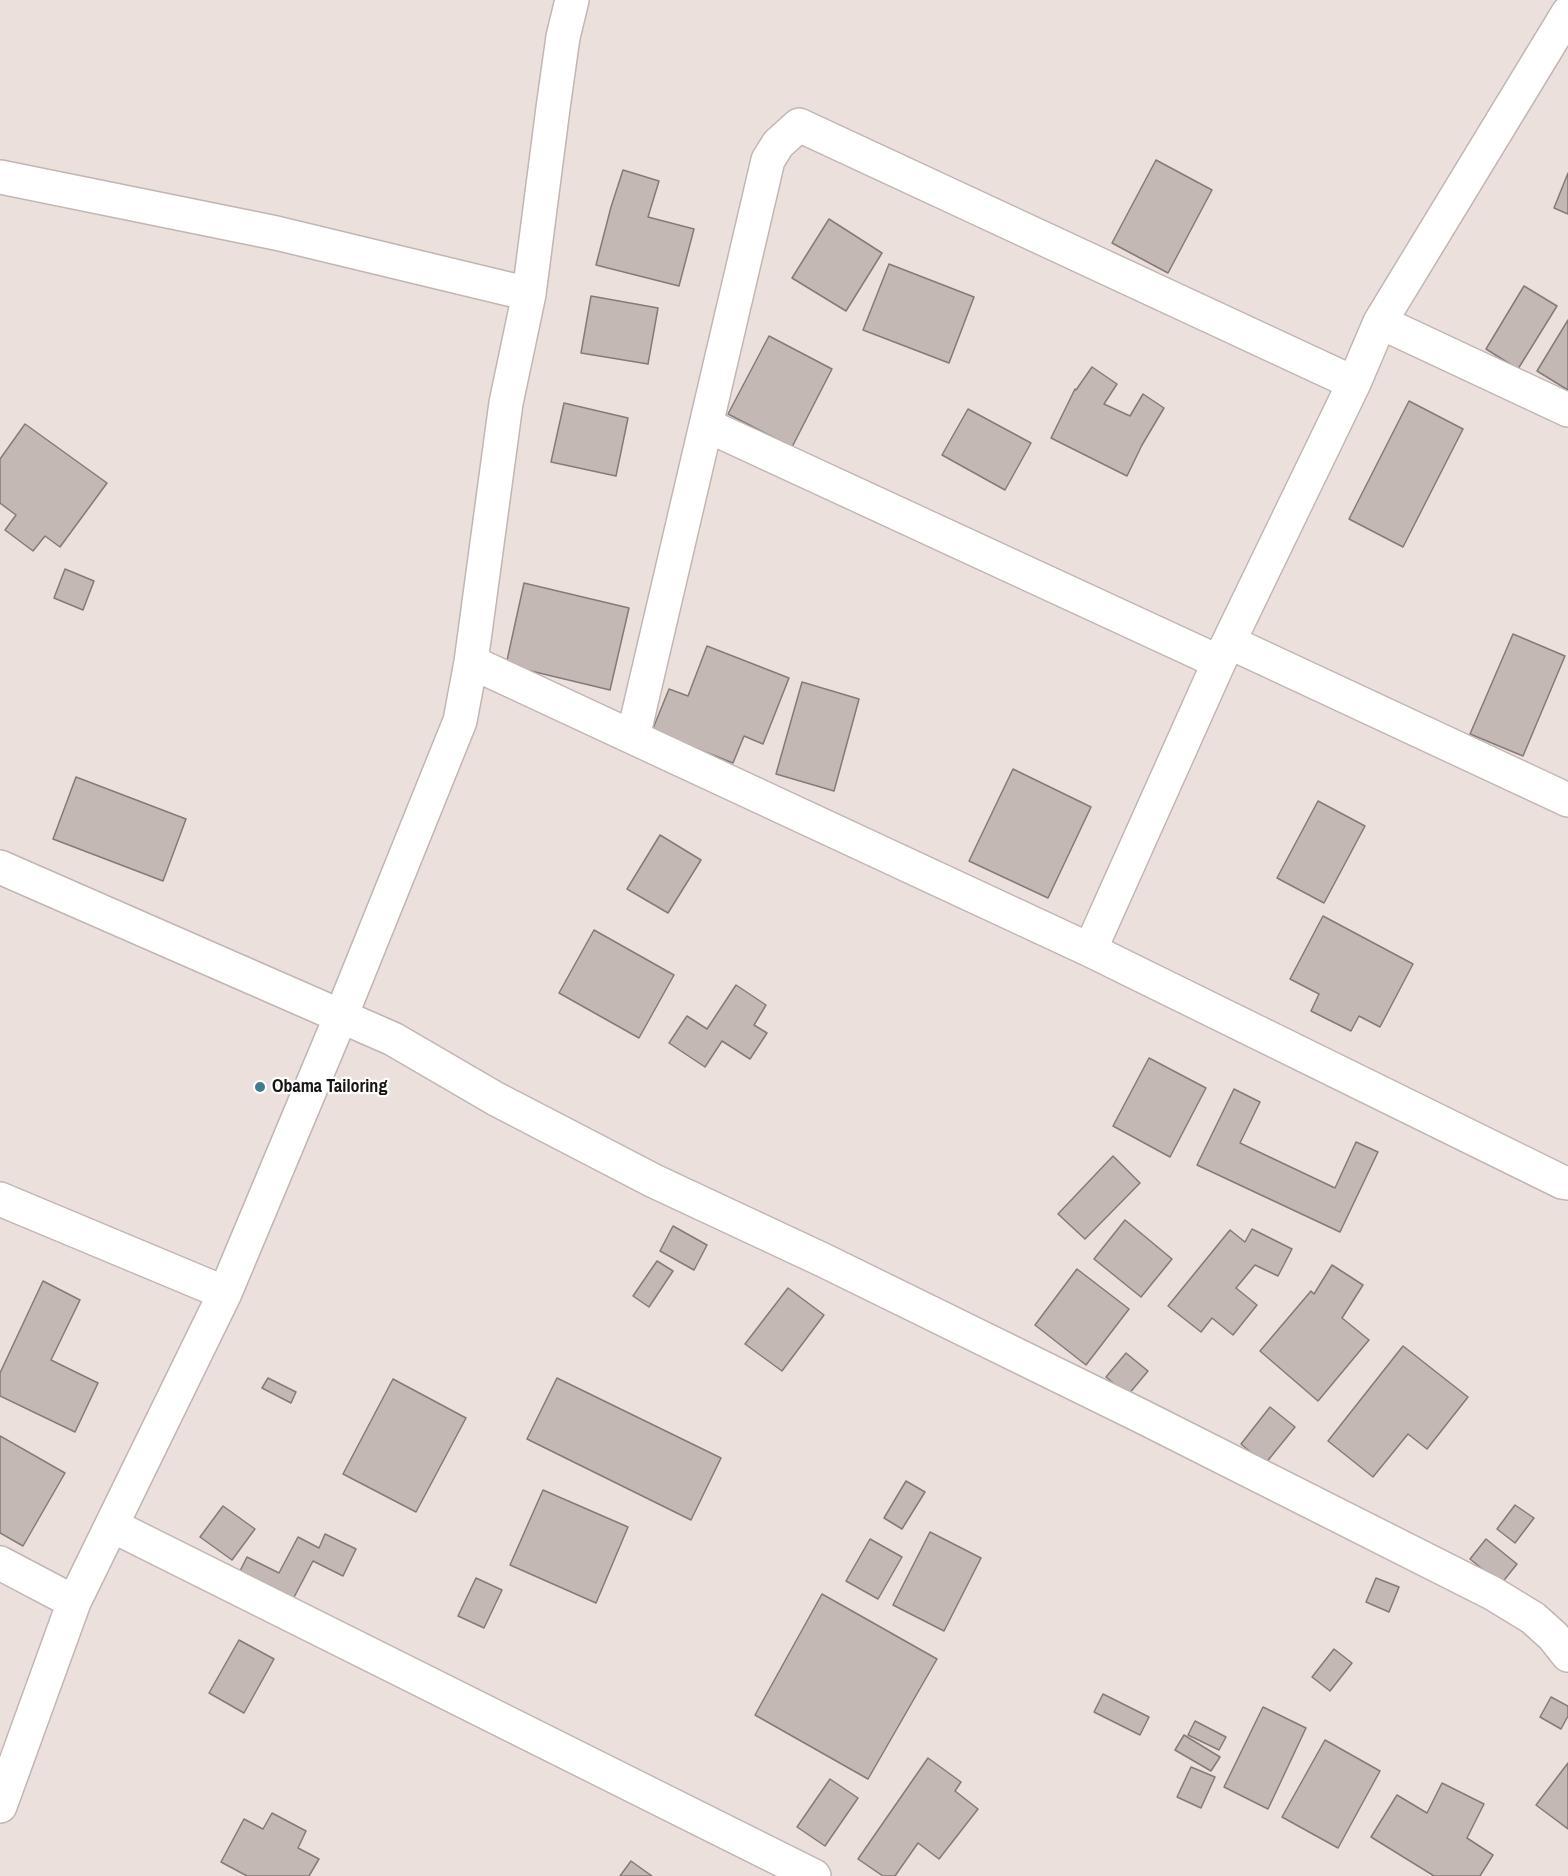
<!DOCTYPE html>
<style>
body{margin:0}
canvas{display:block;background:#ebe0dc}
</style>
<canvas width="1568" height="1876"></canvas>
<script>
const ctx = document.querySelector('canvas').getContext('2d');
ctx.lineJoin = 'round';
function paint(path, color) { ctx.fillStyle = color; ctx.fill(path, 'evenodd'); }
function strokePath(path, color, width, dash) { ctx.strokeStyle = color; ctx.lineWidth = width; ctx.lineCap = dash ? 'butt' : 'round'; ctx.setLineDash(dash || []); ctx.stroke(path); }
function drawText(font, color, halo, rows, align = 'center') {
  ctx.font = font + ' "Archivo Narrow",sans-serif'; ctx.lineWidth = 4.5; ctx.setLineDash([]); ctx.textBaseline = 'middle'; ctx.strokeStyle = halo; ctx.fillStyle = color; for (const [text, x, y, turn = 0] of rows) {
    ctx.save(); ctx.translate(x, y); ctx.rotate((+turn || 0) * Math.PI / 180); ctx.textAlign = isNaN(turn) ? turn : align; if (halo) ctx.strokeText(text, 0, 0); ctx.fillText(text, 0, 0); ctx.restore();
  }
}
const building = new Path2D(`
 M1156,160L1212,190L1168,273L1112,243Z
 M623,170L659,181L648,217L694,229L679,286L596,265L611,207Z
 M1568,173V214L1554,208Z
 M829,219L882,253L846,311L792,278Z
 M889,264L974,297L949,363L863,330Z
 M1524,286L1557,306L1518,369L1486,349Z
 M591,296L658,308L648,364L581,353Z
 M1568,320V390L1537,371Z
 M769,336L832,369L792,447L728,414Z
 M1092,367L1117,384L1104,404L1130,416L1143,394L1164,408L1142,445L1127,476L1051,438L1075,389L1076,390Z
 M1409,401L1463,429L1403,547L1349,519Z
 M564,403L628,418L616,476L551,462Z
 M968,409L1031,443L1005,490L942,455Z
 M25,424L107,483L60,547L45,536L33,551L5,530L16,515L0,503V459Z
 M65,569L94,581L83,610L54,598Z
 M524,583L629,608L610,690L506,665Z
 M1513,634L1565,656L1523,756L1470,734Z
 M707,646L789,678L763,744L744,736L733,763L652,731L669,689L688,696Z
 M802,682L859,699L834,791L776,774Z
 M1013,769L1091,807L1048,898L969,861Z
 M76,777L186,819L163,881L53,839Z
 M1318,801L1365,826L1324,903L1277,878Z
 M660,835L701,860L668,913L627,889Z
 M1323,916L1413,964L1380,1027L1359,1016L1351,1031L1311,1011L1319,994L1290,979Z
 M594,930L674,975L639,1038L559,993Z
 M736,985L766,1005L754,1025L767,1033L750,1059L722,1041L705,1067L669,1043L687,1016L707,1029Z
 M1149,1058L1206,1088L1170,1157L1113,1126Z
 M1234,1089L1260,1102L1240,1143L1335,1188L1356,1142L1378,1152L1340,1232L1197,1165Z
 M1113,1156L1140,1183L1085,1239L1058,1214Z
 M1125,1220L1172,1259L1141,1297L1094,1259Z
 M673,1226L707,1245L694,1270L660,1251Z
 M1252,1229L1292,1249L1278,1276L1255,1265L1236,1288L1257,1305L1233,1335L1212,1318L1201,1332L1168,1306L1230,1230L1245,1242Z
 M657,1261L673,1271L649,1307L633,1296Z
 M1332,1265L1363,1285L1342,1318L1369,1340L1318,1401L1260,1351L1311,1291L1314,1294Z
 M1077,1269L1129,1309L1086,1365L1035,1325Z
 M43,1281L80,1300L51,1360L98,1383L75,1432L0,1396V1373Z
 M788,1288L824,1315L782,1371L745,1344Z
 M1403,1346L1468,1397L1427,1449L1408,1434L1373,1477L1328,1441Z
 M1126,1353L1148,1371L1128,1395L1106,1377Z
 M268,1378L296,1392L291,1403L262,1388Z
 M557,1378L721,1458L691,1520L527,1439Z
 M393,1379L466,1418L416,1512L343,1474Z
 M1270,1407L1295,1427L1265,1464L1241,1444Z
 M0,1436L65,1473L23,1546L0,1533Z
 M906,1481L925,1492L902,1529L884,1518Z
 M543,1490L628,1527L596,1603L510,1565Z
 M1515,1505L1534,1518L1515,1543L1497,1529Z
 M223,1506L255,1529L232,1560L200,1537Z
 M930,1532L981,1558L944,1631L893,1605Z
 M325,1534L356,1549L343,1576L313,1561L291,1603L238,1575L247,1557L279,1573L298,1537L319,1548Z
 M870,1539L902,1557L878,1599L846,1581Z
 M1486,1539L1517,1564L1501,1584L1470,1559Z
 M476,1578L502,1590L484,1628L458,1616Z
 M1376,1578L1399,1587L1389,1612L1366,1602Z
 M822,1594L937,1659L868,1779L755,1715Z
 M239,1640L274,1659L244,1713L209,1693Z
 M1334,1649L1352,1663L1330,1691L1312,1677Z
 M1103,1694L1149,1717L1140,1735L1094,1712Z
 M1551,1697L1568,1706V1716L1561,1729L1540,1717Z
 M1263,1707L1306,1728L1268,1809L1224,1787Z
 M1195,1721L1226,1737L1219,1750L1188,1735Z
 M1184,1735L1220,1757L1211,1771L1175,1750Z
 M1325,1740L1380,1771L1338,1848L1282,1817Z
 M928,1758L961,1782L955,1791L978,1809L939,1859L918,1843L895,1876H883L858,1859Z
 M1568,1763V1829L1536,1805Z
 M1191,1767L1215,1777L1201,1808L1177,1797Z
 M830,1779L858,1798L825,1846L797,1827Z
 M1442,1783L1484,1804L1467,1838L1493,1855L1480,1876H1434L1371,1837L1397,1795L1427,1813Z
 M272,1813L306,1831L298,1848L319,1859L309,1876H247L221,1862L244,1819L263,1829Z
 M631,1861L652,1876H620Z`);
const minor = new Path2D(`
 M0,177L276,233L529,294
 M1380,322L1568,410
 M706,425L1219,662
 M1229,642L1568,800
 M471,662L1090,950L1562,1182L1568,1183
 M633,737L768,160L778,144L799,125L1354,383
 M0,867L393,1039L496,1099L654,1181L823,1260L1143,1417L1492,1593L1533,1618L1553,1636L1568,1655
 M1090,950L1219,662L1354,383L1380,322L1568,13
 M0,1199L225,1293
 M113,1526L814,1876
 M0,1563L74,1602
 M0,1806L74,1602L225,1293L341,1016L460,721L471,662L506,403L529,294L553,108L563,37L572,0`);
const markers = [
 [260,1087,6,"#407d93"]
];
const poiNames = [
 ["Obama Tailoring",272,1087]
];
paint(building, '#c3b8b4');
strokePath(building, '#847b77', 1.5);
strokePath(minor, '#c1b6b2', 36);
strokePath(minor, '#fff', 33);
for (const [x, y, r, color] of markers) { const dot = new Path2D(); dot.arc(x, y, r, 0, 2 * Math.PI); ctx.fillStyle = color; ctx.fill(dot); strokePath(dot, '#fff', 2); }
drawText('bold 18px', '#171412', '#fff', poiNames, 'left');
</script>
